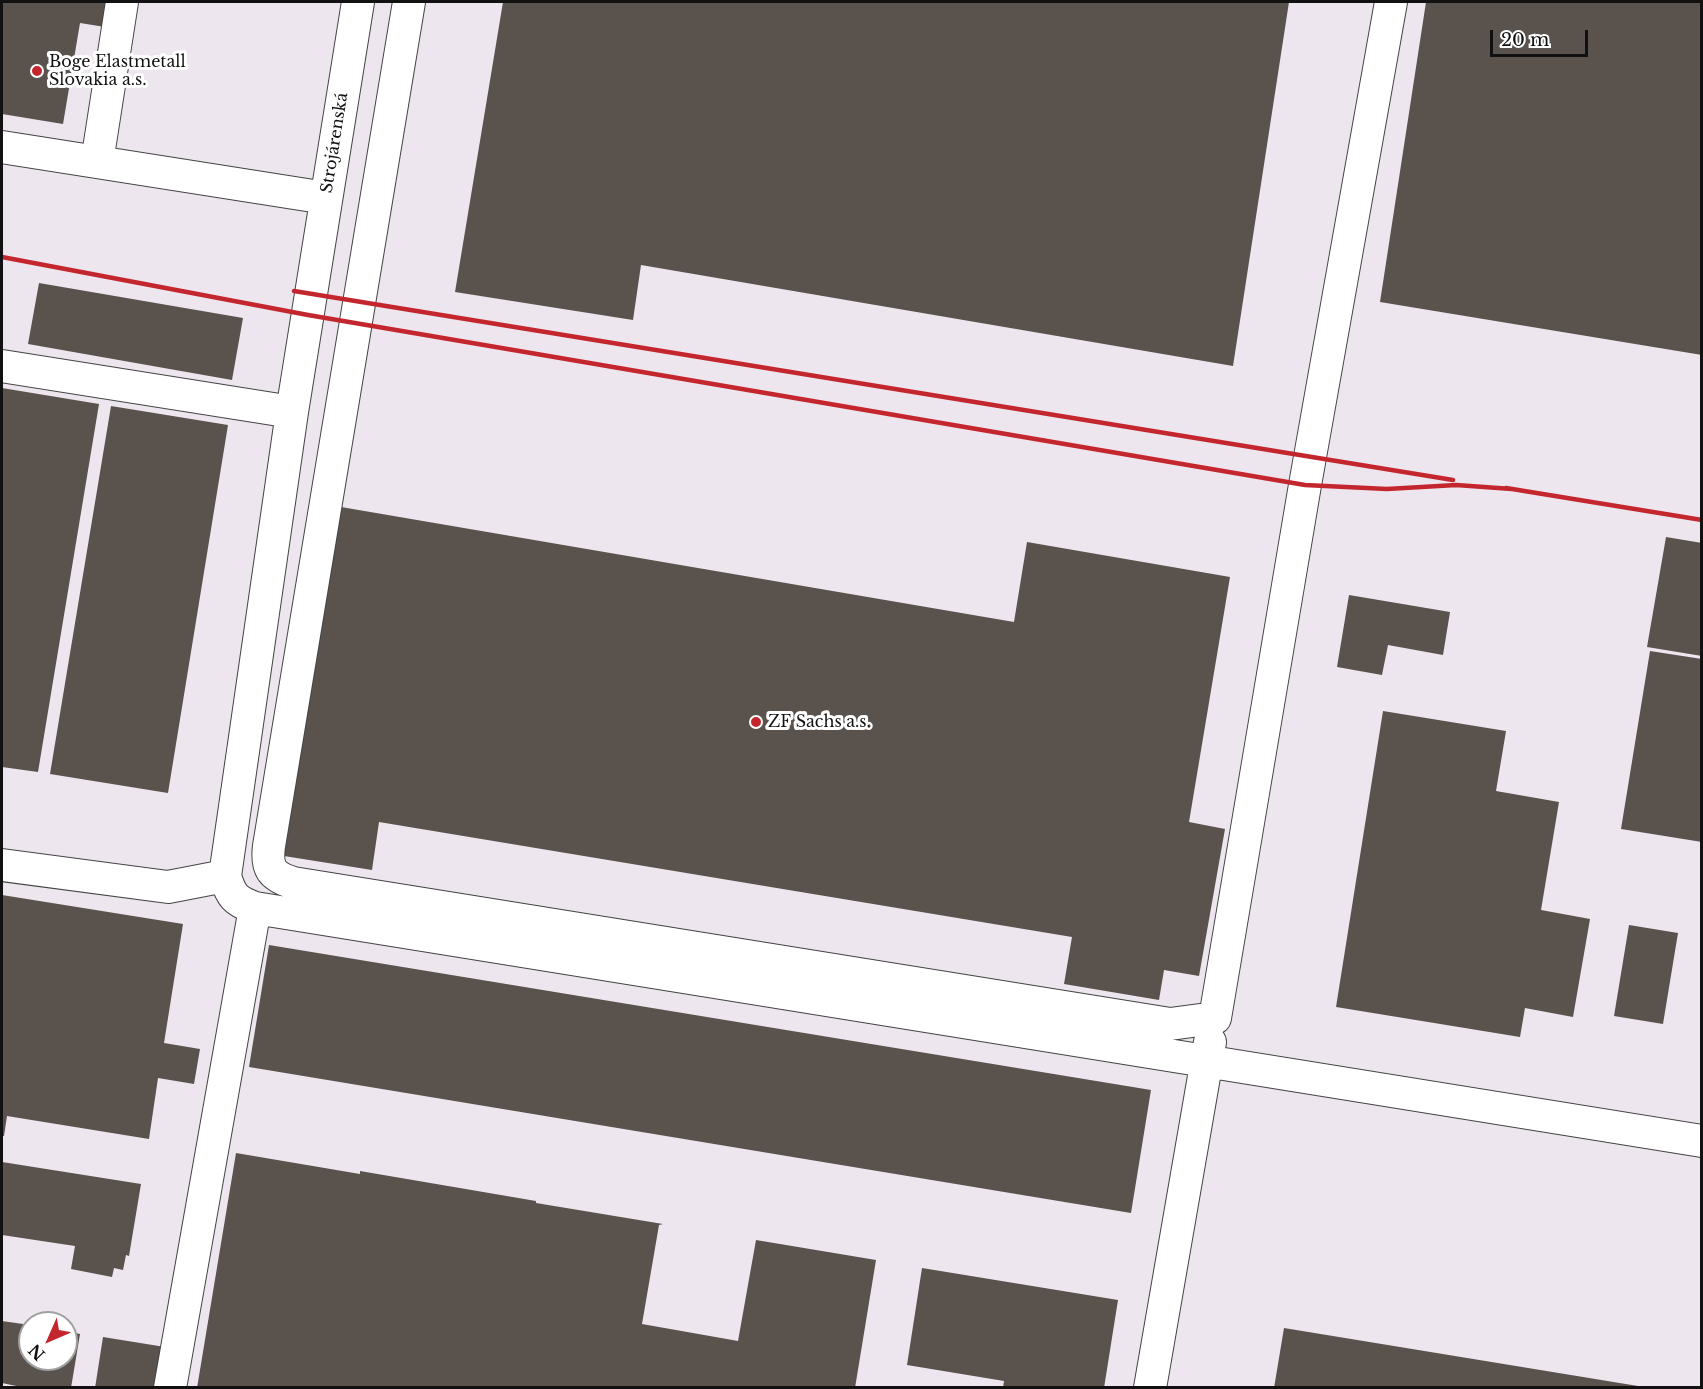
<!DOCTYPE html>
<meta charset="utf-8">
<style>
body{margin:0}
#map{position:relative;width:1703px;height:1389px;overflow:hidden;background:#fffdf5;font-family:"Libre Baskerville",serif}
canvas{display:block}
.frame{position:absolute;inset:0;border:3px solid #111;pointer-events:none}
.north{position:absolute;left:18px;top:1311px;width:60px;height:60px;box-sizing:border-box;background:#fff;border:2px solid #a0a0a0;border-radius:50%;rotate:225deg;font-size:16px;font-weight:700;line-height:24px;text-align:center;color:#111}
.north::after{content:'';display:block;margin:auto;width:21px;height:27px;background:#c4262e;clip-path:polygon(50% 0,100% 100%,50% 72%,0 100%)}
.scale{position:absolute;left:1490px;top:30px;width:98px;height:27px;box-sizing:border-box;border:3px solid #111;border-top:0;padding-left:8px;font-size:18px;line-height:21px;white-space:nowrap;color:#111;-webkit-text-stroke:4px #fff;paint-order:stroke}
</style>
<div id="map">
<canvas width="1703" height="1389"></canvas>
<div class="frame"></div>
<div class="north">N</div>
<div class="scale">20 m</div>
</div>
<script>
const ctx = document.querySelector('canvas').getContext('2d');
ctx.lineJoin = 'round';
function paint(path, color) { ctx.fillStyle = color; ctx.fill(path, 'evenodd'); }
function strokePath(path, color, width, dash) { ctx.strokeStyle = color; ctx.lineWidth = width; ctx.lineCap = dash ? 'butt' : 'round'; ctx.setLineDash(dash || []); ctx.stroke(path); }
function drawText(font, color, halo, rows, align = 'center') {
  ctx.font = font + ' "Libre Baskerville",serif'; ctx.lineWidth = 6; ctx.setLineDash([]); ctx.textBaseline = 'middle'; ctx.strokeStyle = halo; ctx.fillStyle = color; for (const [text, x, y, turn = 0] of rows) {
    ctx.save(); ctx.translate(x, y); ctx.rotate((+turn || 0) * Math.PI / 180); ctx.textAlign = isNaN(turn) ? turn : align; if (halo) ctx.strokeText(text, 0, 0); ctx.fillText(text, 0, 0); ctx.restore();
  }
}
const industrial = new Path2D(`
 M2,2H1701V1387L2,1388ZM30,1323H66V1359H30Z`);
const building = new Path2D(`
 M2,2H116L111,28L80,23L63,124L2,114Z
 M503,2H1289L1233,366L641,265L633,320L455,292Z
 M1426,2H1702V355L1380,302Z
 M39,283L243,318L232,380L28,344Z
 M2,388L99,404L38,772L2,767Z
 M111,406L228,425L168,793L50,774Z
 M341,507L1014,622L1027,542L1230,577L1189,822L1225,829L1199,976L1164,970L1159,1000L1064,984L1072,937L379,822L372,870L284,856Z
 M1666,537L1702,543V656L1647,647Z
 M1349,595L1450,612L1443,655L1388,645L1382,675L1337,667Z
 M1650,651L1702,659V842L1621,829Z
 M1383,711L1506,731L1496,791L1559,802L1541,910L1590,919L1573,1017L1525,1008L1520,1037L1336,1007Z
 M2,895L183,924L164,1043L200,1049L194,1084L158,1078L149,1139L7,1116L4,1136H2Z
 M1629,925L1678,933L1663,1024L1614,1016Z
 M269,945L1151,1090L1131,1213L249,1067Z
 M236,1153L360,1174V1171L536,1201V1203L663,1224L659,1225L642,1324L738,1341L756,1240L876,1260L855,1388H197Z
 M2,1162L141,1184L129,1256L126,1255L123,1270L114,1268L112,1277L71,1269L75,1246L2,1235Z
 M922,1268L1118,1300L1104,1388H1003L1004,1381L907,1365Z
 M2,1321L30,1325V1359H66V1331L80,1334L71,1388H26L2,1383Z
 M1284,1328L1638,1386V1388H1274Z
 M103,1337L165,1347L159,1388H95Z`);
const minor = new Path2D(`
 M358,2L292,412L225,876C231,896 235,901 255,908L1702,1141
 M409,2L269,846C266,869 272,876 293,883L1170,1024L1215,1018L1305,485L1391,2
 M2,147L326,198
 M97,162L122,2
 M2,366L292,412
 M2,865L168,887L225,876
 M170,1388L255,908
 M1150,1388L1210,1042`);
const rail = new Path2D(`
 M2,257L308,315L1305,485L1387,489L1456,485L1512,489
 M294,291L1453,480
 M1506,488L1702,520`);
const markers = [
 [37,71,6,"#c4262e"],
 [756,722,6,"#c4262e"]
];
const poiNames = [
 ["Boge Elastmetall",49,62],
 ["Slovakia a.s.",49,80],
 ["ZF Sachs a.s.",768,722]
];
const streetNames = [
 ["Strojárenská",335,143,-81]
];
paint(industrial, '#eee6ef');
paint(building, '#5a524d');
strokePath(minor, '#444', 34);
strokePath(minor, '#fff', 32);
strokePath(rail, '#c4262e', 4.5);
for (const [x, y, r, color] of markers) { const dot = new Path2D(); dot.arc(x, y, r, 0, 2 * Math.PI); ctx.fillStyle = color; ctx.fill(dot); strokePath(dot, '#fff', 2); }
drawText('16px', '#111', '#fff', poiNames, 'left');
drawText('16px', '#111', '#fff', streetNames);
</script>
